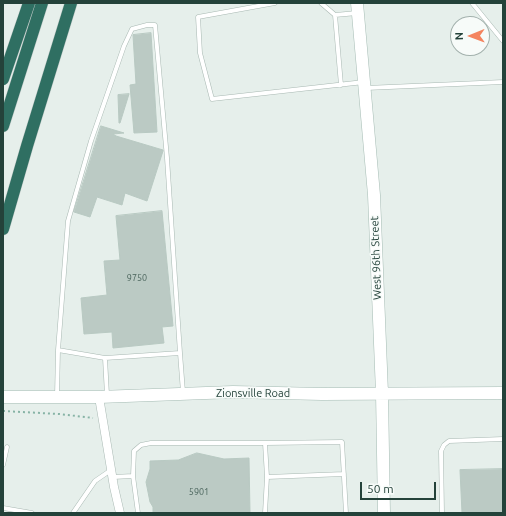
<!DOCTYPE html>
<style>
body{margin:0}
#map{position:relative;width:506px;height:516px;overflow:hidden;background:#e6efeb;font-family:Ubuntu,sans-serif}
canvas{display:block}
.frame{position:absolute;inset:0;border:4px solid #24423a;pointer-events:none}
.north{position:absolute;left:450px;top:16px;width:40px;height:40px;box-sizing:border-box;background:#f7fbf9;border:1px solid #a3b1ad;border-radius:50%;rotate:269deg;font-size:11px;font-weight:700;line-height:16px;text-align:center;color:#24423a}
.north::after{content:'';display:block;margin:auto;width:14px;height:18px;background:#f4845f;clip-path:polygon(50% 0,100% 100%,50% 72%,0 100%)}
.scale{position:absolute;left:360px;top:482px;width:76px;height:18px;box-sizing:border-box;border:2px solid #24423a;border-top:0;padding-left:5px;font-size:12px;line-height:14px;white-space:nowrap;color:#24423a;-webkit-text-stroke:3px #f7fbf9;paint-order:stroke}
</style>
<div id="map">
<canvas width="506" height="516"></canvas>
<div class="frame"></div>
<div class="north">N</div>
<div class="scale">50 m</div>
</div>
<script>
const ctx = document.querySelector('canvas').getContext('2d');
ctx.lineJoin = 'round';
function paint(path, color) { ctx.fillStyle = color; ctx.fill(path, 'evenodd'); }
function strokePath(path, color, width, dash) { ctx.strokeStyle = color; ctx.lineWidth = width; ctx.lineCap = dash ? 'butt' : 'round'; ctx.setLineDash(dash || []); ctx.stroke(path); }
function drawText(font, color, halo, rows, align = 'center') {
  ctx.font = font + ' Ubuntu,sans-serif'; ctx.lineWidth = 3; ctx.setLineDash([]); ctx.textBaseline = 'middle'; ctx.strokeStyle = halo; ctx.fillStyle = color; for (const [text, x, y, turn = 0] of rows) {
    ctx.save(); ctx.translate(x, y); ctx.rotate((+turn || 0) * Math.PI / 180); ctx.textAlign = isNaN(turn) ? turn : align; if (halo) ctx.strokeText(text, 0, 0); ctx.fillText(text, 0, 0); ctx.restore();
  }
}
const building = new Path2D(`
 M151,33L157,132L134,133L130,85L136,84L133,35Z
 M129,94L120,123H119L118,95Z
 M101,126L124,133L113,134L116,136L163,150V151L147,201L125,193L122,205L97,197L90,217L74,212Z
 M162,211L173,326L162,327L164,343L113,348L112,332L84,334L81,298L107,295L104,261L120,260L116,216Z
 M197,453L224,459L249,458L250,513H153V507L150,502L146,482L150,469V461L178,460Z
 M503,469V513H462L460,470Z`);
const path = new Path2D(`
 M3,411L59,414L93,418`);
const lane = new Path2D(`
 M275,3L198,17L200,53L212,99L364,82
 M321,3L335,15L341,85
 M472,3L503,41
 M335,15L357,13
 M366,88L503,82
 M58,350L68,221L91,141L124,46L132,29L147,25H155L167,158L180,353
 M105,358L107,395
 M57,396L58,350L105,358L180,353L183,392
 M265,443L342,442L346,513
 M3,465L7,447
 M113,477L133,476
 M267,477L344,474
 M3,508L32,513
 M73,513L95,481L111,470
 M138,513L133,476L134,451L141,445L151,443H265L267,477L265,513
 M442,513L441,451L444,445L449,441L503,439`);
const street = new Path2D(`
 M99,397L114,487L120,513`);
const secondary = new Path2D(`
 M357,3L374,195L382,393L384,513
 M3,397H99L233,392L322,394L503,393`);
const highway = new Path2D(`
 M3,79L29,3
 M3,126L42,3
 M3,229L27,146L71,3`);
const numberNames = [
 ["9750",137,278],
 ["5901",199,492]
];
const streetNames = [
 ["West 96th Street",376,258,-92],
 ["Zionsville Road",253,393]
];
paint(building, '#bbcac4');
strokePath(building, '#b8c9c2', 1);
strokePath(lane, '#a8b8b2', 5);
strokePath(street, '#a8b8b2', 9);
strokePath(secondary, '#a4bbb3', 13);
strokePath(highway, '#c2cac8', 13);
strokePath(path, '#86b3a5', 2, [2, 3]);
strokePath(lane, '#fff', 4);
strokePath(street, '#fff', 8);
strokePath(secondary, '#fff', 12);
strokePath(highway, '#2f6f62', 12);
drawText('9px', '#4a645c', null, numberNames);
drawText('11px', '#24423a', '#f7fbf9', streetNames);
</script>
